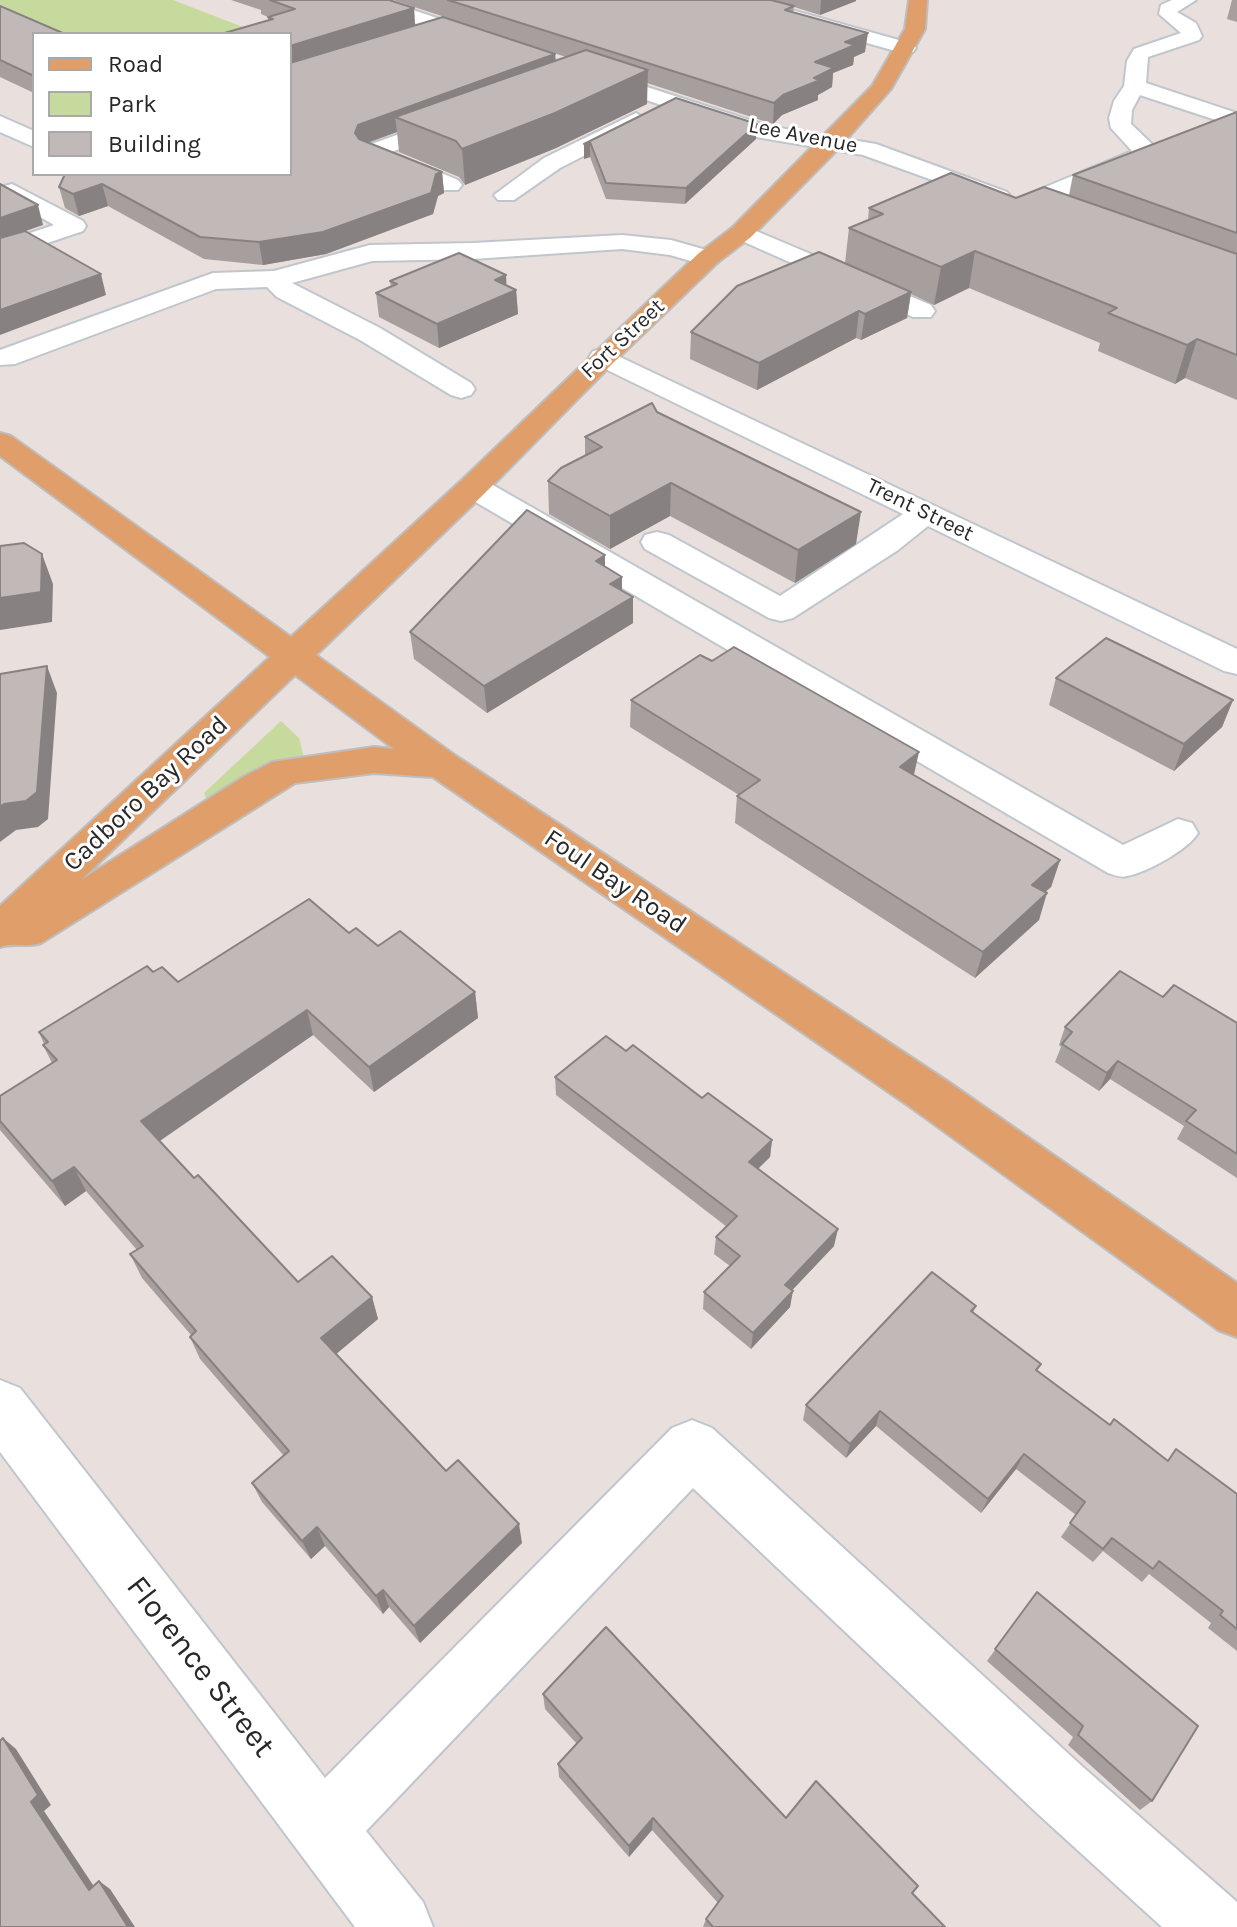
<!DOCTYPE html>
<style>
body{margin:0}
#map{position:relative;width:1237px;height:1927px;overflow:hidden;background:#e9dfdc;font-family:Karla,sans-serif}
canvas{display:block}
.legend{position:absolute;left:32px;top:32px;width:260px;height:144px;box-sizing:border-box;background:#fff;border:2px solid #a9a9a9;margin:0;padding:10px 14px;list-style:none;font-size:24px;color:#282828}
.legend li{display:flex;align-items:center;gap:16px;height:40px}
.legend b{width:40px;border:2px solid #a9a9a9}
</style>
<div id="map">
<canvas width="1237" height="1927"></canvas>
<ul class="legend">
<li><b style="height:10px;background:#df9e6a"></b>Road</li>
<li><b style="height:22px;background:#c6da9e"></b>Park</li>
<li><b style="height:22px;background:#c1b9b8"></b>Building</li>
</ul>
</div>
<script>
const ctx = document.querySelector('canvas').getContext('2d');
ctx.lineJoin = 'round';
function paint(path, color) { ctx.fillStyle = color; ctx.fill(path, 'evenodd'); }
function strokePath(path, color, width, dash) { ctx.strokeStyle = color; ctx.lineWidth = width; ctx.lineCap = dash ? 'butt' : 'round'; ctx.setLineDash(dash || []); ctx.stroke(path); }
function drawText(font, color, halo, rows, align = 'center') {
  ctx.font = font + ' Karla,sans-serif'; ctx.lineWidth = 6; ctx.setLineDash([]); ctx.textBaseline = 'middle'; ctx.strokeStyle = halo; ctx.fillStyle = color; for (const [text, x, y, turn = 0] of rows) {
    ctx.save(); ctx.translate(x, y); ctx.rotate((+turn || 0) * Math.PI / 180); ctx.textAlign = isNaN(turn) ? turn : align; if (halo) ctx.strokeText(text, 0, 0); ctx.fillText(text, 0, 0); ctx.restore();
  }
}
const green = new Path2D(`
 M0,0H173L261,34H34L0,24Z
 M281,721L299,738L304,758L206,798L204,793Z`);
const minor = new Path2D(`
 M355,0H383L494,37L497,41L494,45H480L357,4Z
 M726,0H756L913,44L916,48L913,52H899L728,4Z
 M1172,0H1196L1177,12L1196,23L1202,36L1199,40L1148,57L1146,83L1237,113V127L1140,95L1132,110L1131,124L1155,147L1150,160L1030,211H1012L1009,206L1012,201L1132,151L1111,128L1109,118L1114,101L1124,86L1127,61L1134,49L1181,33L1159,14L1161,5Z
 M591,69L768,126L876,144L1007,192L1011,197L1007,202L999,204L863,155L756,137L584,79L581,75Z
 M636,113L647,120L644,125L560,168L514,200H498L494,195L544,158Z
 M453,115L464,122L461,127L391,152L458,180L462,185L458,190H442L363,157L360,152L363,147Z
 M0,116L34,131V147L0,132Z
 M12,184L83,221L86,226L83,231L0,259V243L54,225L4,196L0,191L4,186Z
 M742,225L931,305L935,311L931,317H913L733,237L730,232L733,227Z
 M622,235L671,240L717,253L721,258L717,263L708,266L670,255L622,249L473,259L372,261L292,283L380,328L471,383L475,389L471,395L461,398L451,395L360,340L277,297L267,287L216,289L15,364L0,365V350L213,273L274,271L370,245L473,243Z
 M603,349L1237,649V674L1224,671L928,526L898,550L793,618L781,621L769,618L645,549L641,542L645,535L657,532L669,535L780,596L903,514L593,363L589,357L593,351Z
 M473,478L484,480L1123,845L1178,819L1192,823L1198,833C1189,849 1146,873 1127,876C1120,878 1115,875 1108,873L462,494L457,487L462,480Z
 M0,1380L20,1388L325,1778L672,1428L692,1420L712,1428L1084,1768L1237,1902V1927H1162L1038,1814L693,1488L366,1831L423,1902L433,1927H355L0,1452Z`);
const major = new Path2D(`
 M909,0H927L925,29L891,89L839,148L751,237L717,263L613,363L484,494L316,655L456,756L947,1081L1237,1283V1337L1218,1330L913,1109L433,777L374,773L295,783L41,943C26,948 15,942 0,947V906L270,657L0,456V433L11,436L291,637L462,480L699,253L733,227L872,86L905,29ZM295,675L394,749L374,747L272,762L243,777L81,880Z`);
const wall = new Path2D(`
 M231,0H389L414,8L415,26L555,54L556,60L566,57L393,0H856V1L820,15L794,7L793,12L865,52L854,57L853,65L833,73L832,87L818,95V100L782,115L773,124L647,83V104L556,148L465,185L459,177L399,152L397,132L368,143L442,172L444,193L438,196L433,214L326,254L263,265L204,259L108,206L79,216L65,208L59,187L268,20V17L261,14V10Z
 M1232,0H1237V22L1227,19Z
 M0,6L34,34V93L0,77Z
 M676,98L756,139L685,204L606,199L590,157L584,159V144Z
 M1237,112V400L1185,378L1175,384L1098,351L1100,343L969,288L934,305L911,294L907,318L861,340L856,338L757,390L690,359L691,332L845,263L849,228L868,220L869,208L1016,198L1069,195L1073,175Z
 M506,275V285L516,290L518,314L439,348L379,317L376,293L391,287L390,281Z
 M657,412L856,544L795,583L670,516L610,549L549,514L548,481L585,456V437Z
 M605,555V567L622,577V590L633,597V623L487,713L414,659L410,632Z
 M1056,678L1233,700L1222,727L1174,771L1049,705Z
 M631,700L914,775L1060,860L1051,887L1045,892L1039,920L975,978L735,823L737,796L739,795L630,727Z
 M349,933L475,992L478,1018L374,1092L313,1035L160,1141L194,1178L298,1282L372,1297L378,1319L336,1354L446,1471L522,1543L420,1643L389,1607L383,1614L325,1546L311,1559L262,1502L252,1483L284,1456L200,1359L190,1337L191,1335L142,1278L130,1254L137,1250L86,1191L65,1206L0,1130V1096L52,1063L43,1045L44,1044L39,1032L153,972L178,982Z
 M1163,997L1237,1023V1178L1177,1139L1184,1126L1110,1079L1099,1091L1055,1062L1061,1047L1059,1045L1065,1027Z
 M626,1051L772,1140L770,1157L758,1169L834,1246L792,1290L790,1307L751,1349L703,1309L704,1292L730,1266L714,1254L716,1237L727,1227L556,1095L555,1077Z
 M976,1306L973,1313L1041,1364L1037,1371L1110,1425L1168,1461L1237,1494V1651L1208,1628L1211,1623L1149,1574L1142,1582L1103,1551L1093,1562L1061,1537L1076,1515L1016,1469L981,1513L876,1426L846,1458L803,1420L806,1405Z
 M1037,1592L1152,1801L1140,1810L1068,1745L1073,1737L987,1661Z
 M543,1694L786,1818L912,1893L945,1927H703L706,1919L718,1903L652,1830L629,1857L559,1777L558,1764L577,1744L545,1709Z`);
const shadedWall = new Path2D(`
 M821,0H856V1L820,15Z
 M414,8L415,27L290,66V46Z
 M868,33L865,52L854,57L853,65L833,73L832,87L818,95V100L782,115L773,124L774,103L815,62L845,42Z
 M555,54L556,73L395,117L397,132L360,145L355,133L358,125Z
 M648,70L647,104L556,148L465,185L462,149Z
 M757,124L756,139L685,204L686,188Z
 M590,142V157L584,159V144Z
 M442,172L444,193L438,196L433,214L326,254L263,265L259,242Z
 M102,184L108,206L79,216L73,194Z
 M38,205L43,225L0,240V218Z
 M975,251L969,288L934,305L941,267Z
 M101,274L106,295L0,335V310Z
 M506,275L507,294L516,290L518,314L439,348L437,324L495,280Z
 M911,292L907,318L861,340L865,314Z
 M859,311L856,338L757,390L759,363Z
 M1197,339L1185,378L1175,384L1187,345Z
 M671,483L670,516L610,549V516Z
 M861,512L856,544L795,583L798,550Z
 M42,554L53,584L52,622L0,630V598Z
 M605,555V582L596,561Z
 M622,577V603L610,584Z
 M633,597V623L487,713L484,686Z
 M47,666L57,693L48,819L38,827L16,830L0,842V807Z
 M1233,700L1222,727L1174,771L1184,744Z
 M919,752L913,779L900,767Z
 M1060,860L1051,887L1024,911L1032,885Z
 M1047,893L1039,920L975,978L983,952Z
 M475,992L478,1018L374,1092L369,1067Z
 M307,1010L313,1035L152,1146L141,1121Z
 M1118,1061L1110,1079L1099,1091L1107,1073Z
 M772,1140L770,1157L747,1179L749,1162Z
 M74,1167L86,1191L65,1206L52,1181Z
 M838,1229L834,1246L782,1301L785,1285Z
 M793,1291L790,1307L751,1349L753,1333Z
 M372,1297L378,1319L329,1360L321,1338Z
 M880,1411L876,1426L846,1458L850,1444Z
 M1024,1454L1016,1469L981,1513L988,1499Z
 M519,1524L522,1543L420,1643L414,1626Z
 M317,1527L325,1546L311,1559L302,1541Z
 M383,1590L389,1607L383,1614L376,1596Z
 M3,1738L16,1749L51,1805L44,1811L101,1897L89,1890L31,1802Z
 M653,1818L652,1830L629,1857V1846Z
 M99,1881L110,1889L135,1927H128Z`);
const building = new Path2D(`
 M270,0H389L414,8L290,46V34H221L273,19L268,17L295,9Z
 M448,0H771L794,6L785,10L868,33L845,42L855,45L815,62L834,68L814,78L820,80L783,95L774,103Z
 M0,6L65,34H34V76L0,60Z
 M443,17L555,54L358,125L355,133L359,139L442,172L436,174L431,193L323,232L259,242L200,237L102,184L73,194L59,187L65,174H290V63Z
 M586,50L648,70L555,113L462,149L456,141L395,117Z
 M676,98L757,124L686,188L606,183L590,142L584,144Z
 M1237,112V233L1073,175Z
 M951,173L1016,198L1044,187L1237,254V355L1197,339L1187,345L1108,313L1117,308L975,251L941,267L849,228L883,214L869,208Z
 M0,184L38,205L0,218Z
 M25,231L101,274L0,310V238Z
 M819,252L911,292L865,314L859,311L759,363L691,332L737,286Z
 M459,253L506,275L495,280L516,290L437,324L376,293L397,284L390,281Z
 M652,403L657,412L861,512L798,550L671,483L610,516L548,481L561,468L602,447L585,437Z
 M527,510L605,555L596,561L622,577L610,584L633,597L484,686L410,632Z
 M24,543L42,554L41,592L0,598V546Z
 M1106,638L1233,700L1184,744L1056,678Z
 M734,647L919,752L900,767L1060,860L1032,885L1047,893L983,952L737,796L760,780L631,700L700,655L712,661Z
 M47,666L37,792L26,801L4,804L0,807V674Z
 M309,899L349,933L356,928L378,946L400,931L475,992L369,1067L307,1010L141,1121L194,1178L198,1175L298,1282L332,1256L372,1297L321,1338L446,1471L458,1460L519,1524L414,1626L383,1590L376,1596L317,1527L302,1541L252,1483L289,1451L190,1337L196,1331L130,1254L143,1246L74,1167L52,1181L0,1121V1096L57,1060L43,1045L48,1042L39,1032L147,966L153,972L162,967L178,982Z
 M1120,971L1163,997L1174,985L1237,1023V1154L1186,1121L1196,1110L1118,1061L1107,1073L1062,1044L1072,1032L1065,1027Z
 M606,1036L626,1051L633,1045L702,1098L708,1093L772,1140L749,1162L838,1229L785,1285L793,1291L753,1333L704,1292L740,1256L716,1237L737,1216L555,1077Z
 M932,1272L976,1306L971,1311L1041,1364L1036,1370L1110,1425L1114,1419L1168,1461L1176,1449L1237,1494V1629L1220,1615L1223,1611L1159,1561L1153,1569L1112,1538L1103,1549L1070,1523L1085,1502L1024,1454L988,1499L880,1411L850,1444L806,1405Z
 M1037,1592L1198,1726L1152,1801L1078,1735L1083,1726L995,1649Z
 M606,1627L786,1818L816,1781L918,1886L912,1893L945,1927H713L706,1919L723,1896L653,1818L629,1846L558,1764L582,1738L543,1694Z
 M3,1738L38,1795L31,1802L89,1890L99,1881L128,1927H0V1741Z`);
const farStreetnames = [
 ["Lee Avenue",803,136,11],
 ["Fort Street",623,339,-43],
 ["Trent Street",920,510,26]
];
const streetNames = [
 ["Cadboro Bay Road",146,794,-43],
 ["Foul Bay Road",615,882,34]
];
const nearStreetnames = [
 ["Florence Street",200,1667,52]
];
paint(green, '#c6da9e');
strokePath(minor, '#c0c6cd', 4);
strokePath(major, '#bebebe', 4);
paint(minor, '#fff');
paint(major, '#df9e6a');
paint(wall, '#a69f9e');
paint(shadedWall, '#878281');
paint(building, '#c1b9b8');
strokePath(building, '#878281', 2);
drawText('22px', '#282828', '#fff', farStreetnames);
drawText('26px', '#282828', '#fff', streetNames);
drawText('32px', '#282828', '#fff', nearStreetnames);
</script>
